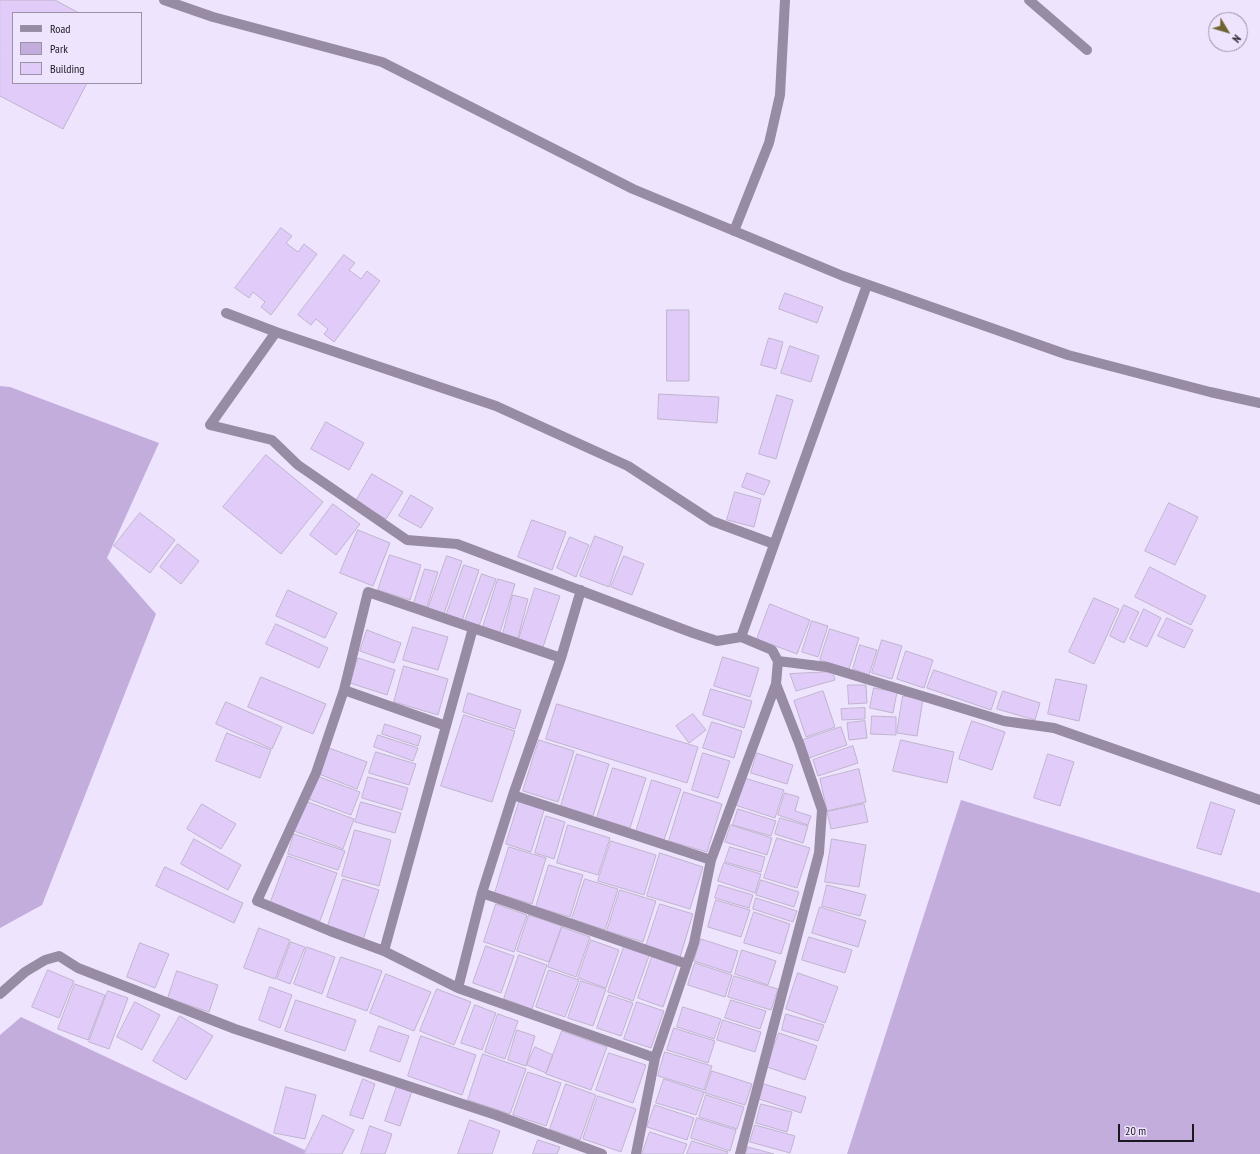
<!DOCTYPE html>
<style>
body{margin:0}
#map{position:relative;width:1260px;height:1154px;overflow:hidden;background:#efe4fe;font-family:"PT Sans Narrow",sans-serif}
canvas{display:block}
.legend{position:absolute;left:12px;top:12px;width:130px;height:72px;box-sizing:border-box;background:#efe4fe;border:1px solid #9b92a6;margin:0;padding:5px 7px;list-style:none;font-size:12px;color:#1c1821}
.legend li{display:flex;align-items:center;gap:8px;height:20px}
.legend b{width:20px;border:1px solid #9b92a6}
.north{position:absolute;left:1208px;top:12px;width:40px;height:40px;box-sizing:border-box;background:#efe4fe;border:1px solid #9b92a6;border-radius:50%;rotate:128deg;font-size:11px;font-weight:700;line-height:16px;text-align:center;color:#1c1821}
.north::after{content:'';display:block;margin:auto;width:14px;height:18px;background:#706330;clip-path:polygon(50% 0,100% 100%,50% 72%,0 100%)}
.scale{position:absolute;left:1118px;top:1124px;width:76px;height:18px;box-sizing:border-box;border:2px solid #1c1821;border-top:0;padding-left:5px;font-size:12px;line-height:14px;white-space:nowrap;color:#1c1821;-webkit-text-stroke:3px #efe4fe;paint-order:stroke}
</style>
<div id="map">
<canvas width="1260" height="1154"></canvas>
<ul class="legend">
<li><b style="height:5px;background:#978ca4"></b>Road</li>
<li><b style="height:11px;background:#c2addc"></b>Park</li>
<li><b style="height:11px;background:#e0cbf9"></b>Building</li>
</ul>
<div class="north">N</div>
<div class="scale">20 m</div>
</div>
<script>
const ctx = document.querySelector('canvas').getContext('2d');
ctx.lineJoin = 'round';
function paint(path, color) { ctx.fillStyle = color; ctx.fill(path, 'evenodd'); }
function strokePath(path, color, width, dash) { ctx.strokeStyle = color; ctx.lineWidth = width; ctx.lineCap = dash ? 'butt' : 'round'; ctx.setLineDash(dash || []); ctx.stroke(path); }
const green = new Path2D(`
 M0,386L10,387L159,443L107,558L156,614L42,905L0,928Z
 M961,800L1260,893V1154H847Z
 M21,1017L313,1154H0V1035Z`);
const building = new Path2D(`
 M0,0H55L79,13H13V83H87L63,129L0,96Z
 M281,228L292,236L286,243L298,252L304,244L317,254L271,315L261,307L265,302L253,292L249,298L235,288Z
 M344,255L355,263L349,270L361,279L367,271L380,281L334,342L324,334L328,329L316,319L311,325L298,315Z
 M785,293L823,307L817,323L779,309Z
 M667,310H689V381H667Z
 M769,338L783,342L776,369L761,365Z
 M790,346L819,356L811,382L781,373Z
 M659,394L719,397L717,423L658,419Z
 M777,395L793,400L776,459L759,454Z
 M326,422L364,443L349,470L311,449Z
 M266,455L323,502L281,554L223,507Z
 M747,473L770,481L764,495L742,487Z
 M372,474L403,492L386,519L356,501Z
 M735,492L761,499L754,527L727,520Z
 M411,495L433,508L421,528L399,516Z
 M1169,503L1198,517L1175,565L1145,551Z
 M333,504L360,524L336,555L310,535Z
 M140,513L175,540L150,573L114,546Z
 M532,520L566,532L552,570L518,557Z
 M358,530L390,543L373,586L340,573Z
 M595,536L623,547L609,587L580,576Z
 M570,537L589,545L576,577L557,568Z
 M178,544L199,561L181,584L160,567Z
 M390,555L421,565L410,600L378,590Z
 M447,556L462,561L444,614L428,609Z
 M624,556L644,564L632,595L611,587Z
 M464,565L479,570L462,621L446,616Z
 M1150,567L1206,596L1191,625L1135,597Z
 M425,569L438,572L427,607L414,603Z
 M482,574L496,579L479,626L465,621Z
 M498,579L515,584L500,632L483,627Z
 M535,588L560,596L543,647L519,639Z
 M288,590L337,613L325,638L276,616Z
 M513,595L528,599L518,638L503,634Z
 M1094,598L1119,609L1094,664L1069,652Z
 M770,604L810,620L797,654L757,639Z
 M1124,605L1139,612L1124,643L1110,636Z
 M1144,609L1161,618L1147,647L1130,639Z
 M1167,618L1193,630L1184,648L1158,636Z
 M812,621L828,626L818,657L802,652Z
 M276,624L328,648L319,668L266,644Z
 M413,627L448,637L438,670L403,660Z
 M830,629L859,638L849,669L820,660Z
 M367,630L401,643L394,663L360,651Z
 M882,640L902,646L892,679L872,673Z
 M860,645L877,650L869,675L853,669Z
 M906,651L933,660L924,688L897,679Z
 M723,657L759,668L750,697L714,686Z
 M358,658L395,670L387,695L350,683Z
 M404,666L448,679L438,715L394,702Z
 M934,670L997,692L991,710L927,688Z
 M833,672L835,680L796,691L790,674Z
 M261,677L326,704L313,734L248,707Z
 M1056,679L1087,685L1079,721L1048,714Z
 M848,685H866L867,703L849,704Z
 M874,688L897,692L893,713L870,708Z
 M711,689L752,701L744,728L703,715Z
 M823,691L835,727L806,737L794,701Z
 M1003,691L1040,703L1035,720L997,709Z
 M468,693L521,710L515,729L463,712Z
 M903,696L923,699L917,736L897,733Z
 M226,702L282,727L272,749L216,724Z
 M557,704L698,747L687,783L546,739Z
 M865,708V719L842,720L841,709Z
 M693,714L706,730L689,743L676,726Z
 M464,715L515,731L492,802L441,786Z
 M872,716L896,717V735L871,734Z
 M865,721L867,738L849,740L847,723Z
 M972,721L1005,732L992,770L959,759Z
 M712,722L742,731L734,758L703,748Z
 M385,724L421,736L418,746L382,734Z
 M841,727L847,745L809,758L803,740Z
 M227,733L271,750L260,778L216,761Z
 M378,735L418,748L413,761L374,747Z
 M539,740L574,751L558,802L523,791Z
 M901,740L954,752L947,783L893,771Z
 M853,746L858,763L818,776L813,760Z
 M329,748L367,762L357,789L319,774Z
 M376,752L416,764L409,785L369,773Z
 M703,753L730,761L718,798L692,790Z
 M757,753L793,765L787,784L751,773Z
 M577,754L609,764L593,816L561,806Z
 M1048,754L1074,762L1060,806L1034,798Z
 M613,768L646,778L630,828L597,818Z
 M859,769L866,802L827,811L820,779Z
 M317,776L360,792L351,815L309,799Z
 M368,777L408,788L402,810L362,798Z
 M744,778L784,790L775,818L735,805Z
 M652,780L681,789L664,840L636,832Z
 M684,792L722,804L707,852L669,841Z
 M785,793L799,797L795,811L811,816L808,825L778,815Z
 M520,799L545,807L531,852L506,844Z
 M305,801L354,819L343,849L294,831Z
 M361,802L401,813L395,833L355,822Z
 M1211,802L1235,810L1221,855L1197,848Z
 M202,804L236,824L221,849L187,829Z
 M864,804L868,822L831,829L827,812Z
 M738,809L776,821L771,836L733,825Z
 M546,816L565,822L554,859L535,853Z
 M780,818L808,826L803,843L775,834Z
 M568,825L610,838L598,875L557,863Z
 M731,825L772,838L767,855L725,842Z
 M355,830L391,840L379,886L342,876Z
 M294,834L345,851L338,870L288,854Z
 M777,838L810,848L797,888L764,878Z
 M194,839L241,865L228,890L181,864Z
 M832,839L866,845L859,887L825,882Z
 M611,841L656,855L644,895L598,881Z
 M509,847L546,858L532,904L495,893Z
 M730,847L765,857L761,872L725,862Z
 M660,853L703,867L690,909L647,896Z
 M288,856L337,873L320,921L270,904Z
 M724,863L761,874L755,893L718,881Z
 M549,865L583,875L570,917L536,907Z
 M165,867L243,903L234,923L156,886Z
 M343,879L379,890L363,940L327,929Z
 M585,879L618,889L605,930L572,919Z
 M761,880L799,892L794,907L756,895Z
 M719,885L753,895L749,908L715,898Z
 M827,885L866,895L860,916L822,906Z
 M620,890L656,901L643,942L607,931Z
 M756,898L797,911L793,922L753,909Z
 M716,900L750,910L741,937L708,927Z
 M496,904L527,915L514,952L484,942Z
 M660,904L693,914L680,957L646,946Z
 M820,907L866,921L858,947L812,933Z
 M754,912L790,924L781,954L744,943Z
 M529,915L562,926L549,962L517,951Z
 M562,927L590,937L576,977L548,967Z
 M259,928L290,940L275,979L244,968Z
 M809,937L852,950L845,973L802,960Z
 M701,939L738,951L731,973L694,961Z
 M591,940L619,950L606,988L578,978Z
 M291,942L305,947L290,984L277,979Z
 M140,943L169,954L155,988L127,977Z
 M625,944L650,953L633,1001L608,992Z
 M486,946L514,956L501,993L473,983Z
 M307,947L335,957L322,994L294,984Z
 M742,950L776,961L768,985L735,974Z
 M653,954L678,963L663,1007L638,998Z
 M519,955L547,965L532,1009L504,999Z
 M341,957L382,971L367,1011L327,997Z
 M695,963L732,975L725,997L688,985Z
 M48,970L74,981L59,1018L32,1007Z
 M549,970L579,980L565,1017L536,1007Z
 M177,971L218,985L209,1012L168,998Z
 M798,973L838,987L825,1023L786,1009Z
 M386,974L431,992L414,1031L370,1013Z
 M734,976L778,989L771,1010L728,997Z
 M581,981L606,989L593,1026L568,1018Z
 M75,984L105,995L88,1040L58,1029Z
 M270,987L292,995L280,1028L259,1020Z
 M437,989L471,1002L454,1045L420,1031Z
 M108,991L128,998L109,1049L89,1042Z
 M609,995L633,1003L621,1036L597,1028Z
 M296,1000L356,1020L345,1051L285,1031Z
 M731,1000L766,1011L760,1029L725,1018Z
 M135,1002L160,1015L142,1050L117,1037Z
 M637,1002L664,1011L651,1048L624,1039Z
 M475,1005L496,1013L482,1050L461,1043Z
 M683,1007L721,1019L714,1039L677,1027Z
 M498,1014L518,1021L505,1059L485,1052Z
 M786,1014L824,1025L818,1041L782,1030Z
 M180,1016L213,1036L186,1080L153,1061Z
 M723,1020L761,1032L755,1052L717,1040Z
 M379,1026L409,1036L400,1062L370,1051Z
 M674,1028L715,1041L708,1063L667,1050Z
 M517,1030L535,1036L526,1066L508,1060Z
 M562,1031L607,1047L591,1090L546,1074Z
 M779,1033L817,1046L805,1080L767,1067Z
 M421,1036L476,1055L462,1095L408,1076Z
 M535,1047L553,1055L546,1073L527,1065Z
 M665,1052L712,1066L704,1090L658,1076Z
 M609,1053L646,1065L633,1103L596,1090Z
 M483,1054L526,1069L510,1114L468,1100Z
 M712,1071L752,1084L745,1105L705,1093Z
 M528,1072L561,1083L546,1126L513,1115Z
 M363,1079L375,1084L363,1119L350,1115Z
 M664,1079L704,1092L696,1115L656,1103Z
 M566,1084L596,1095L580,1140L550,1129Z
 M764,1084L806,1097L801,1113L759,1099Z
 M397,1086L412,1091L400,1126L385,1121Z
 M286,1087L316,1095L305,1139L274,1133Z
 M706,1095L744,1107L737,1129L699,1117Z
 M598,1096L636,1109L621,1152L583,1139Z
 M761,1104L792,1112L787,1132L756,1123Z
 M655,1105L694,1118L687,1140L647,1127Z
 M323,1115L354,1130L342,1154H304Z
 M697,1118L736,1130L730,1151L691,1138Z
 M470,1120L500,1131L492,1154H458Z
 M755,1125L795,1136L790,1153L750,1142Z
 M370,1126L392,1134L385,1154H361Z
 M650,1132L687,1144L683,1154H642Z
 M538,1140L560,1147L557,1154H533Z
 M692,1141L728,1152L727,1154H687Z
 M748,1147L774,1154H746Z`);
const minor = new Path2D(`
 M1029,0L1087,50
 M226,313L276,332
 M774,544L712,521L628,466L496,406L276,332L210,425L272,440L298,465L407,540L457,544L693,633L717,641L741,637L867,285
 M473,628L368,592L344,690L316,773L257,901L330,931L384,951L458,988L655,1058
 M778,661L827,667L1004,721L1054,728L1260,800
 M344,690L446,726
 M513,795L711,860
 M482,893L687,964
 M384,951L473,628L561,658
 M458,988L482,893L513,795L561,658L581,590
 M0,994L25,972L45,960L59,956L78,968L235,1029L496,1115L602,1154
 M636,1154L655,1058L694,943L711,860L776,684L778,661L772,650L741,637
 M740,1154L819,853L822,810L799,743L776,684`);
const tertiary = new Path2D(`
 M164,0L213,17L382,62L633,189L843,276L1068,355L1210,392L1260,403
 M734,231L769,143L780,95L785,0`);
paint(green, '#c2addc');
paint(building, '#e0cbf9');
strokePath(building, '#bfb4cd', 1);
strokePath(minor, '#978ca4', 10);
strokePath(tertiary, '#978ca4', 10);
</script>
